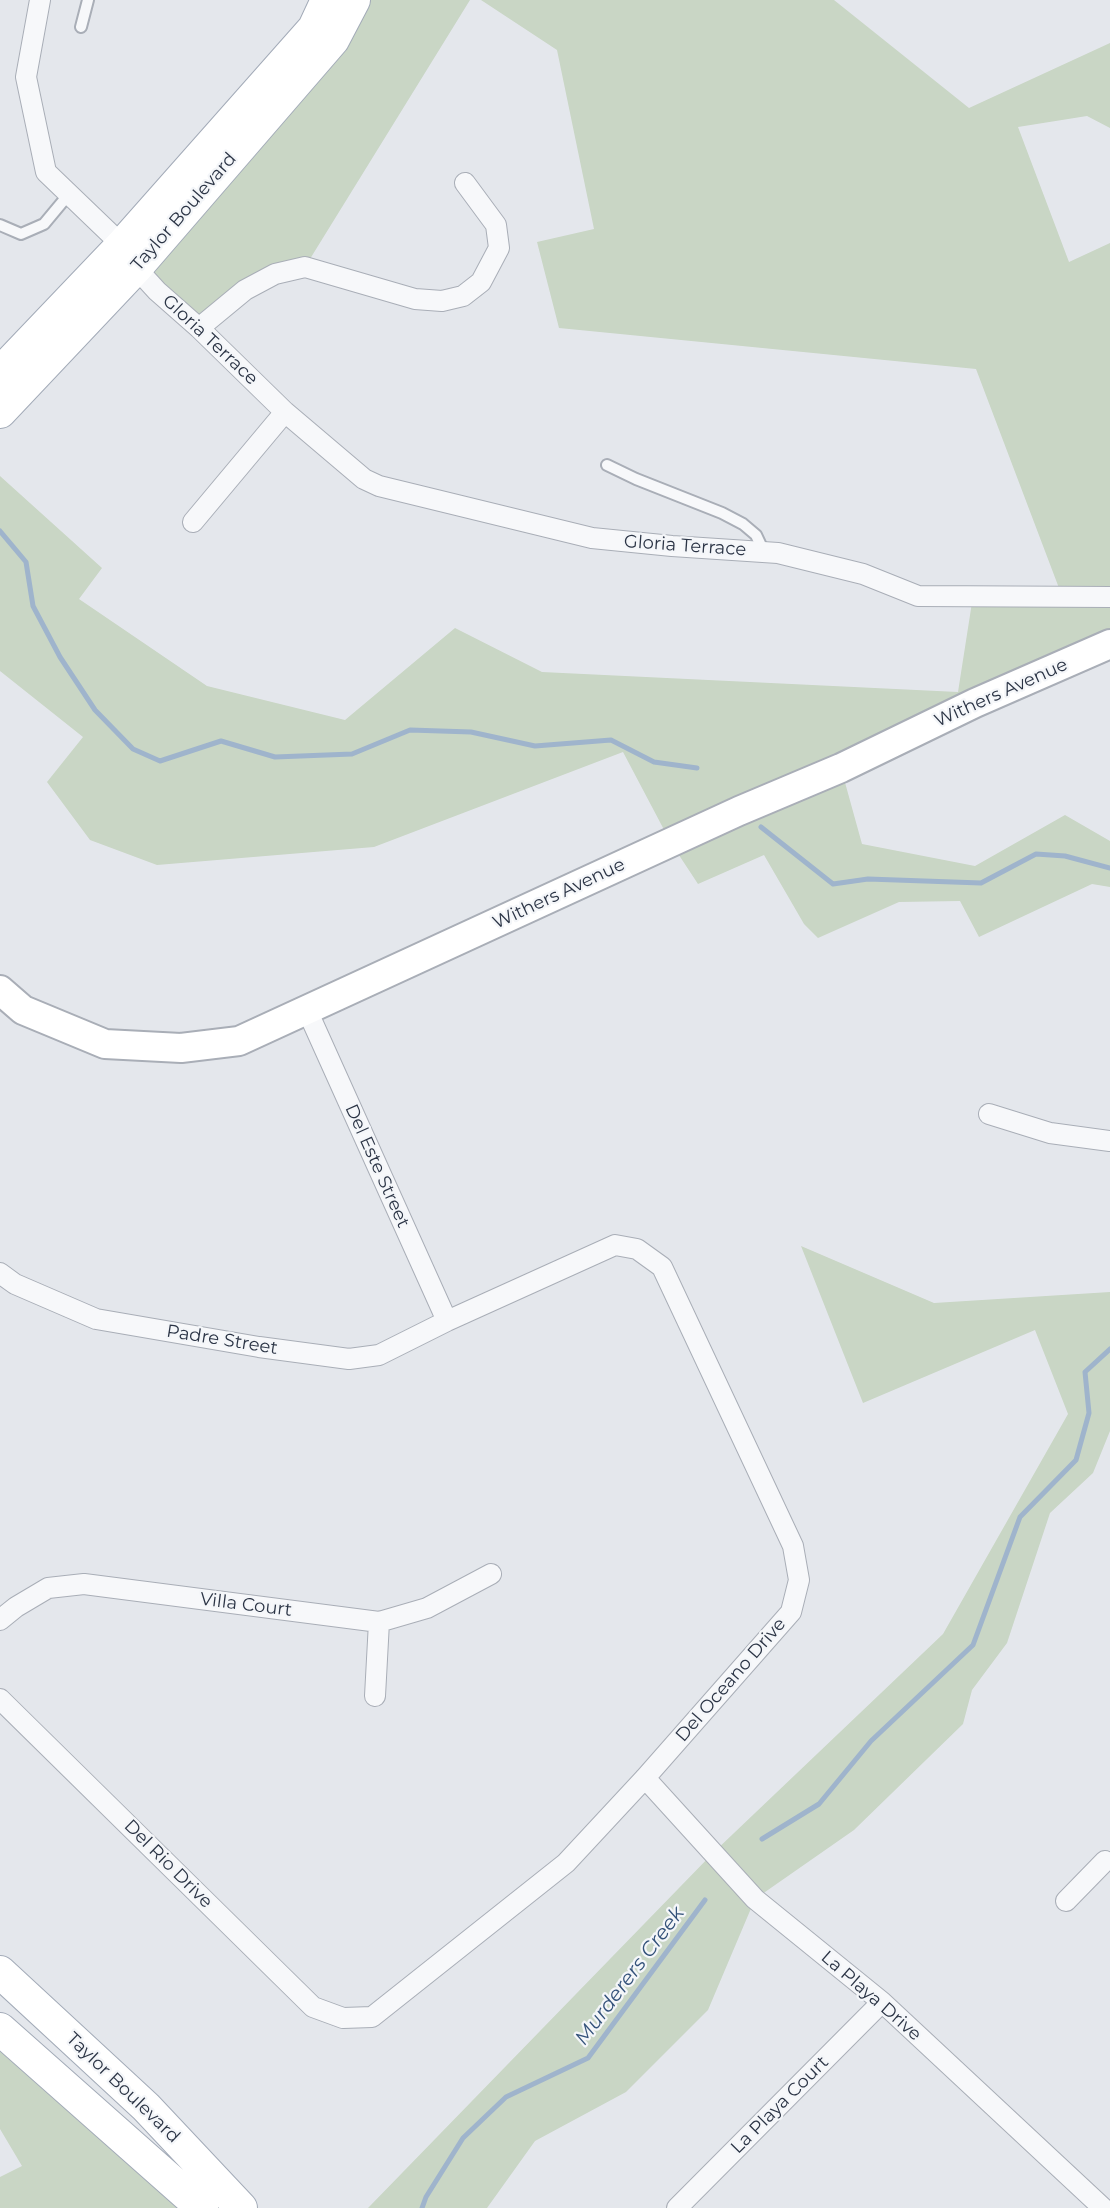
<!DOCTYPE html>
<style>
body{margin:0}
canvas{display:block;background:#e4e7ec}
</style>
<canvas width="1110" height="2208"></canvas>
<script>
const ctx = document.querySelector('canvas').getContext('2d');
ctx.lineJoin = 'round';
function paint(path, color) { ctx.fillStyle = color; ctx.fill(path, 'evenodd'); }
function strokePath(path, color, width, dash) { ctx.strokeStyle = color; ctx.lineWidth = width; ctx.lineCap = dash ? 'butt' : 'round'; ctx.setLineDash(dash || []); ctx.stroke(path); }
function drawText(font, color, halo, rows, align = 'center') {
  ctx.font = font + ' Montserrat,sans-serif'; ctx.lineWidth = 4.5; ctx.setLineDash([]); ctx.textBaseline = 'middle'; ctx.strokeStyle = halo; ctx.fillStyle = color; for (const [text, x, y, turn = 0] of rows) {
    ctx.save(); ctx.translate(x, y); ctx.rotate((+turn || 0) * Math.PI / 180); ctx.textAlign = isNaN(turn) ? turn : align; if (halo) ctx.strokeText(text, 0, 0); ctx.fillText(text, 0, 0); ctx.restore();
  }
}
const green = new Path2D(`
 M354,0H470L305,267L274,274L199,328L136,268Z
 M481,0H834L969,108L1110,43V128L1087,116L1018,127L1069,262L1110,243V641L841,768L862,844L975,866L1065,815L1110,841V887L1092,884L979,937L960,901L899,902L818,938L804,924L764,855L698,884L671,843L623,752L374,847L157,865L90,840L47,782L83,737L0,671V476L102,568L79,599L207,686L345,720L455,628L542,672L958,692L973,596H1062L976,369L559,328L537,242L594,229L557,50Z
 M801,1246L934,1303L1110,1292V1431L1093,1473L1050,1513L1007,1643L972,1690L963,1724L854,1830L755,1899L708,2010L626,2092L535,2141L487,2208H368L713,1853L943,1634L1068,1414L1035,1330L863,1403Z
 M0,2029L202,2208H0V2177L22,2166L0,2129Z`);
const stream = new Path2D(`
 M0,531L26,562L33,606L60,657L95,710L133,749L160,761L221,741L275,757L352,754L410,730L471,732L535,746L611,740L654,762L697,768
 M761,827L833,884L868,879L981,883L1036,854L1065,856L1110,868
 M762,1839L819,1804L871,1741L973,1645L1020,1517L1076,1460L1089,1413L1085,1372L1110,1349
 M422,2208L426,2197L463,2138L506,2097L588,2058L705,1900`);
const lane = new Path2D(`
 M81,27L88,0
 M0,225L21,234L44,224L69,194
 M607,465L636,479L722,513L743,524L756,535L764,552`);
const street = new Path2D(`
 M40,0L26,77L46,172L122,245
 M136,268L157,291L199,328L285,412L364,479L379,486L592,538L672,546L778,553L863,574L918,596L1110,597
 M199,328L245,290L275,274L305,267L415,299L442,301L463,296L481,282L499,248L496,225L465,183
 M193,522L285,412
 M307,1010L447,1321
 M989,1114L1050,1133L1110,1141
 M0,1273L15,1284L96,1319L259,1347L349,1359L379,1355L447,1321L615,1245L637,1249L662,1267L793,1546L799,1580L791,1612L645,1778L566,1863L372,2017L343,2018L313,2007L0,1699
 M0,1620L16,1607L48,1588L84,1584L379,1622L427,1608L491,1574
 M375,1696L379,1622
 M645,1778L755,1899L882,2002L1103,2208
 M1066,1901L1105,1861
 M677,2208L882,2002`);
const secondary = new Path2D(`
 M0,990L23,1010L105,1044L181,1048L239,1041L739,811L841,768L975,703L1110,644`);
const primary = new Path2D(`
 M0,373L122,245L314,28L327,0
 M0,412L136,268L333,40L354,0
 M0,1972L146,2107L241,2208
 M0,2029L202,2208`);
const streetNames = [
 ["Taylor Boulevard",184,212,-49],
 ["Gloria Terrace",210,340,43],
 ["Gloria Terrace",685,546,4],
 ["Withers Avenue",1001,693,-24],
 ["Withers Avenue",559,894,-25],
 ["Del Este Street",377,1166,66],
 ["Padre Street",222,1340,9],
 ["Villa Court",246,1605,7],
 ["Del Oceano Drive",731,1680,-49],
 ["Del Rio Drive",168,1864,45],
 ["La Playa Drive",871,1996,41],
 ["Taylor Boulevard",123,2088,44],
 ["La Playa Court",780,2105,-45]
];
const waterNames = [
 ["Murderers Creek",630,1976,-53]
];
paint(green, '#c9d6c5');
strokePath(stream, '#9fb4cc', 5);
strokePath(lane, '#a9aeb7', 14);
strokePath(street, '#a9aeb7', 22);
strokePath(secondary, '#a9aeb7', 32);
strokePath(primary, '#a3abb8', 34);
strokePath(lane, '#f7f8fa', 10);
strokePath(street, '#f7f8fa', 20);
strokePath(secondary, '#fff', 28);
strokePath(primary, '#fff', 32);
drawText('18px', '#2b3445', '#f4f6f9', streetNames);
drawText('italic 20px', '#34527a', '#f4f6f9', waterNames);
</script>
